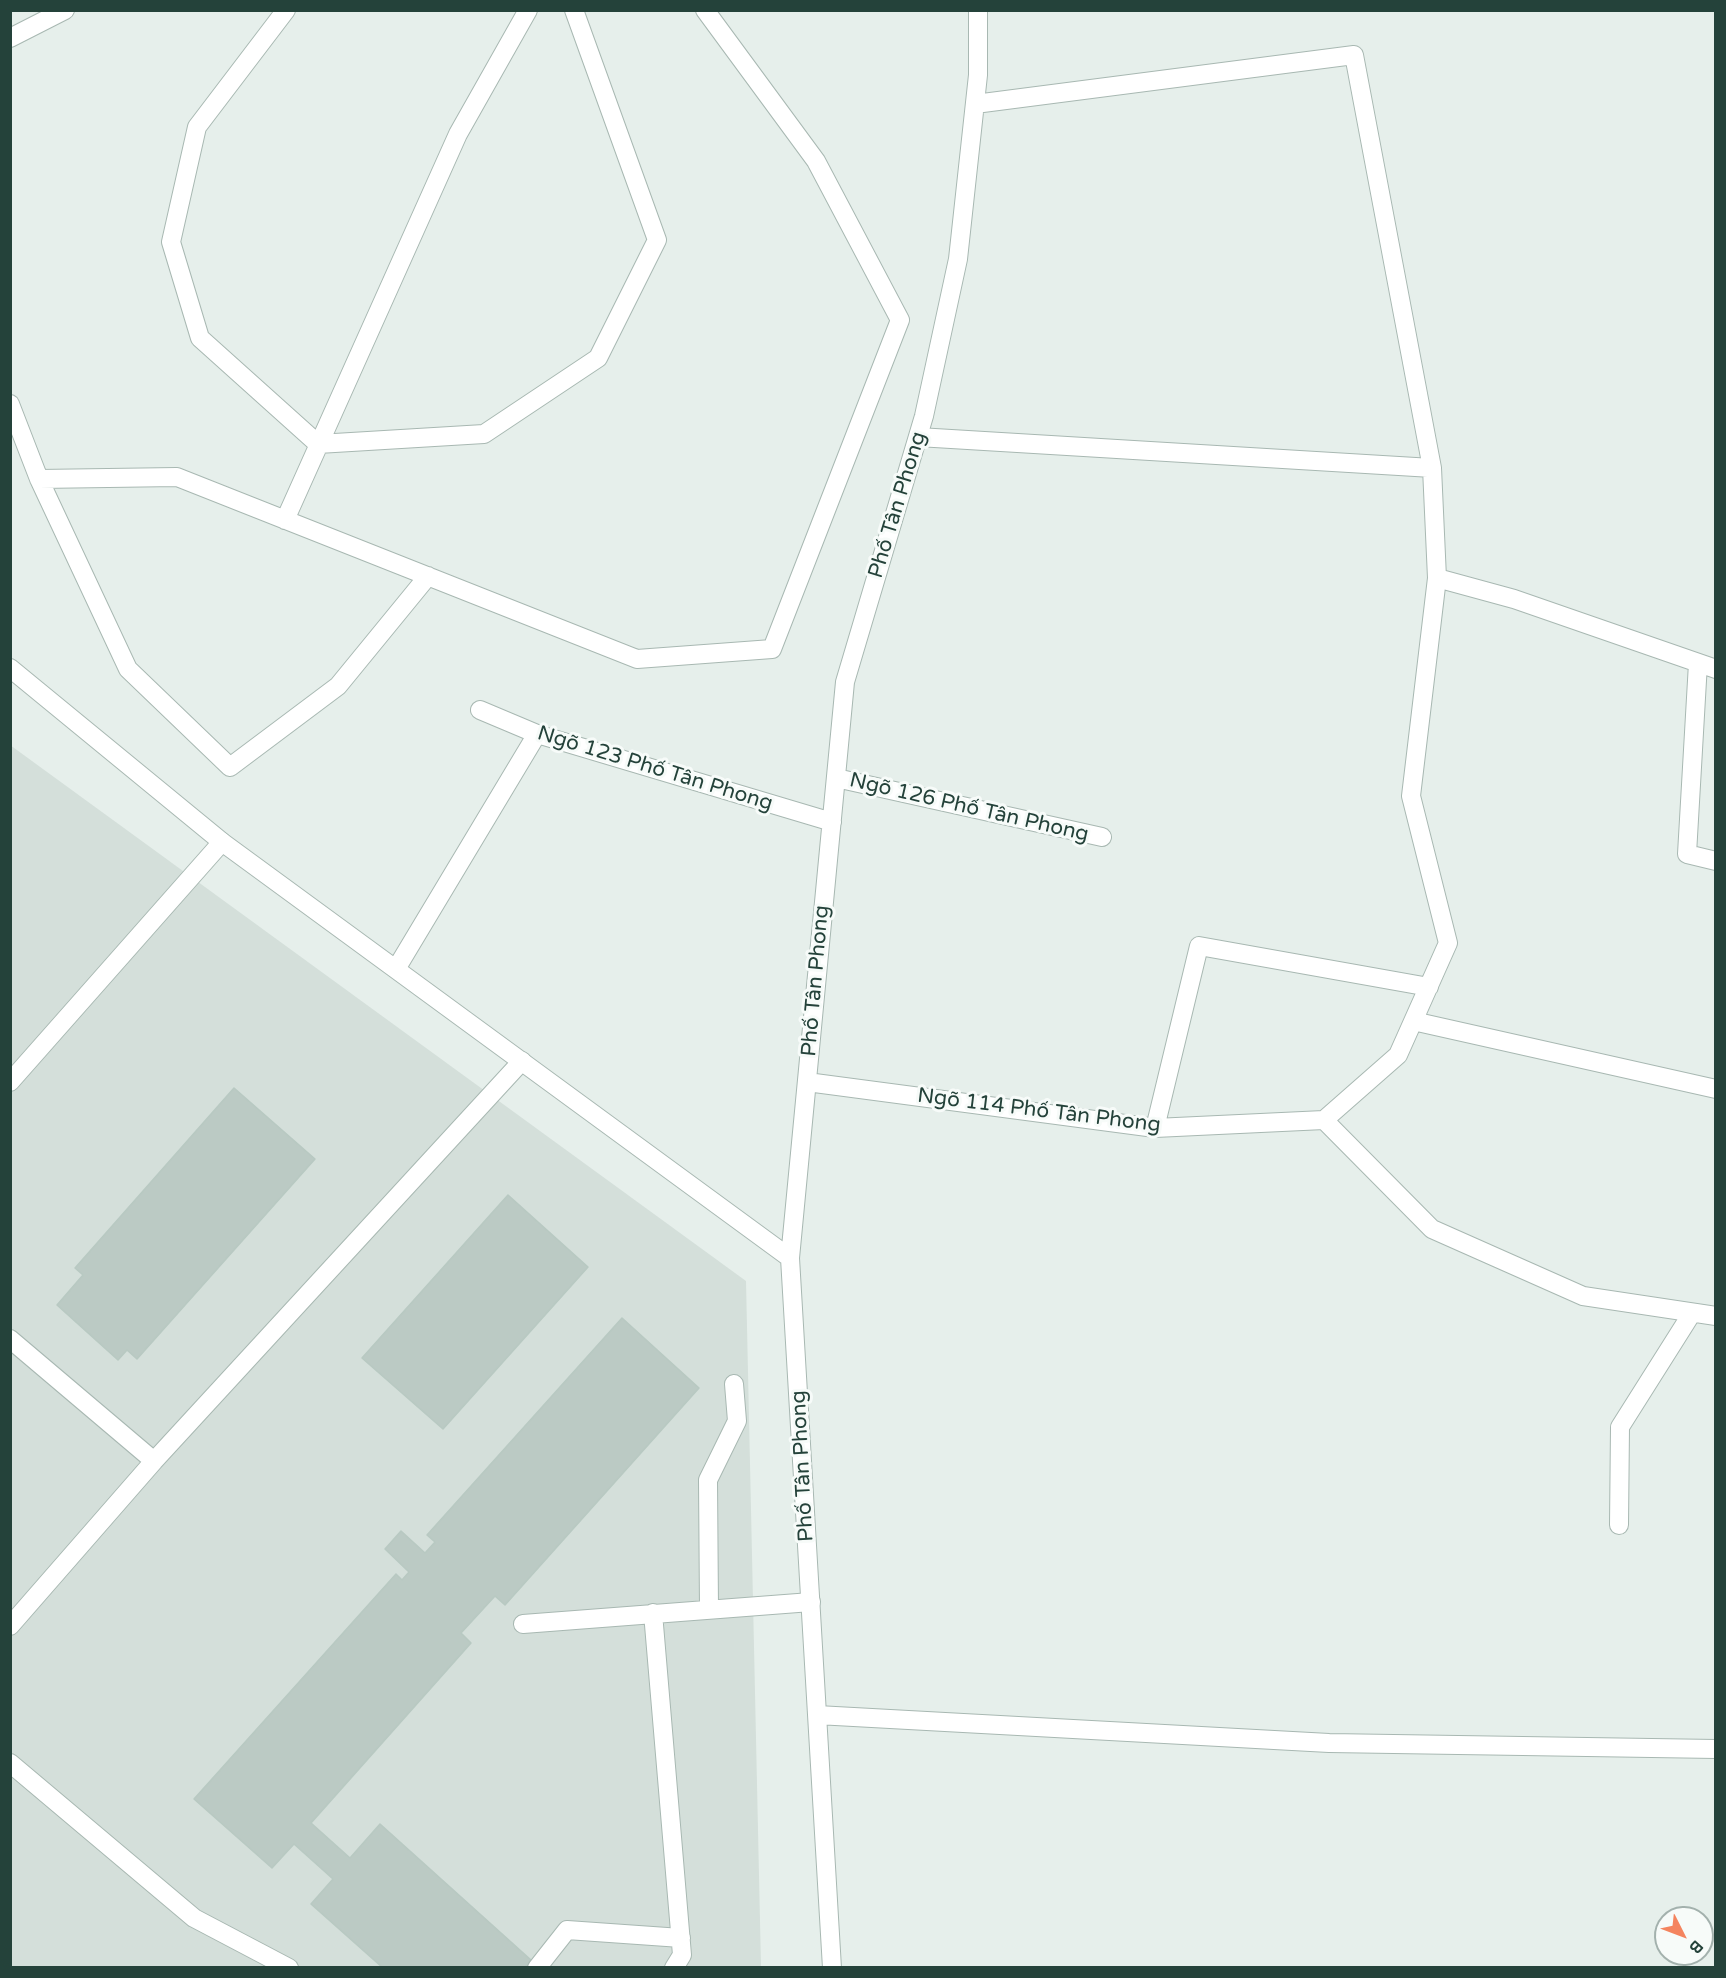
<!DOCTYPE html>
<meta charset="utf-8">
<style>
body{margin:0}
#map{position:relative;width:1726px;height:1978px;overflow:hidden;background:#e6efeb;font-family:"Varela Round",sans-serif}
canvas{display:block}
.frame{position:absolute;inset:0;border:12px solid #24423a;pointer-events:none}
.north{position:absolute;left:1654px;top:1906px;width:60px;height:60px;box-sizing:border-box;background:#f7fbf9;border:2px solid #a3b1ad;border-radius:50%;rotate:132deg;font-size:16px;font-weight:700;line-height:24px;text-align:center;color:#24423a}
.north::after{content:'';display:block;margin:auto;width:21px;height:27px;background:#f4845f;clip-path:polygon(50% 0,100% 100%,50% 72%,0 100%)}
</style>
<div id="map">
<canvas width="1726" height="1978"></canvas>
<div class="frame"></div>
<div class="north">B</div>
</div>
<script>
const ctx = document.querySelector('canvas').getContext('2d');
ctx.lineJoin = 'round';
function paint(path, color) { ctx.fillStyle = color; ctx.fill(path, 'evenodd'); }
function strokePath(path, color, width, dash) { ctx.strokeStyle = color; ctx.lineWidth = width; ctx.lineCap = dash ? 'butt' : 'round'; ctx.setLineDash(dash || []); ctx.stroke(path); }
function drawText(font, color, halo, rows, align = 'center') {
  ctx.font = font + ' "Varela Round",sans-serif'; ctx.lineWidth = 6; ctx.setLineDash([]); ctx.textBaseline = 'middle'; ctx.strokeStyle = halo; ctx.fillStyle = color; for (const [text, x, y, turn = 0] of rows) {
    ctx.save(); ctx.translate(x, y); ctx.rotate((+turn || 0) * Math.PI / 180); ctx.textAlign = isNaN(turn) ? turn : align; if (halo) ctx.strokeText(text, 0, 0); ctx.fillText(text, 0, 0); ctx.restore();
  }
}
const built = new Path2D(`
 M10,745L746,1281L761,1967H11Z`);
const building = new Path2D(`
 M234,1088L315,1159L137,1359L127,1350L118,1360L57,1305L83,1275L75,1268Z
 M508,1195L588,1267L443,1429L362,1358Z
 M622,1318L699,1388L505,1605L495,1596L461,1633L471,1643L311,1823L350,1858L380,1824L531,1960L525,1968H383L311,1904L333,1879L294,1844L272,1868L194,1799L396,1574L402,1580L409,1572L385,1549L401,1531L425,1553L435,1542L427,1535Z`);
const service = new Path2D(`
 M286,10L197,127L171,242L200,338L318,444L484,434L598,358L657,240L574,10
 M10,38L65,10
 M10,404L39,479L128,669L230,767L338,686L428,576
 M39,479L177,477L637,659L772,649L900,320L816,161L705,10
 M285,520L458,134L528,10
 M10,1082L222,842
 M10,1339L154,1461
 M709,1609L708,1480L737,1421L734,1384
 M653,1613L682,1955L674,1968
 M523,1624L811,1602
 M10,1626L154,1461L522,1061
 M10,1763L194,1918L289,1968
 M537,1968L567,1930L681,1938`);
const minor = new Path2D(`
 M975,104L1354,55L1432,468L1437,578L1411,796L1448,943L1398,1055L1324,1120
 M918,437L1432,468
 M1437,578L1514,599L1716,669
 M1698,663L1687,854L1716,861
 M10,668L222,842L790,1258
 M480,710L537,734L832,822
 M836,778L1102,837
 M396,969L537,734
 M1413,1021L1716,1089
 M807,1082L1155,1128L1324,1120L1432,1229L1583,1296L1716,1316
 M1155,1128L1199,946L1429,987
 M1619,1525L1620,1427L1692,1313
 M817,1715L1329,1743L1716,1749
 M832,1968L790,1258L845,682L924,416L958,259L978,75V10`);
const streetNames = [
 ["Phố Tân Phong",898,505,-73],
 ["Ngõ 123 Phố Tân Phong",655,769,17],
 ["Ngõ 126 Phố Tân Phong",969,808,13],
 ["Phố Tân Phong",816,981,-85],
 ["Ngõ 114 Phố Tân Phong",1039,1111,7],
 ["Phố Tân Phong",803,1466,-93]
];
paint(built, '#d4dfda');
paint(building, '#bbcac4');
strokePath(building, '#b8c9c2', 1.5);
strokePath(service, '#a8b8b2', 20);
strokePath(minor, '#a8b8b2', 20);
strokePath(service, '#fff', 18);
strokePath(minor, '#fff', 18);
drawText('21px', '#24423a', '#f7fbf9', streetNames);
</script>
